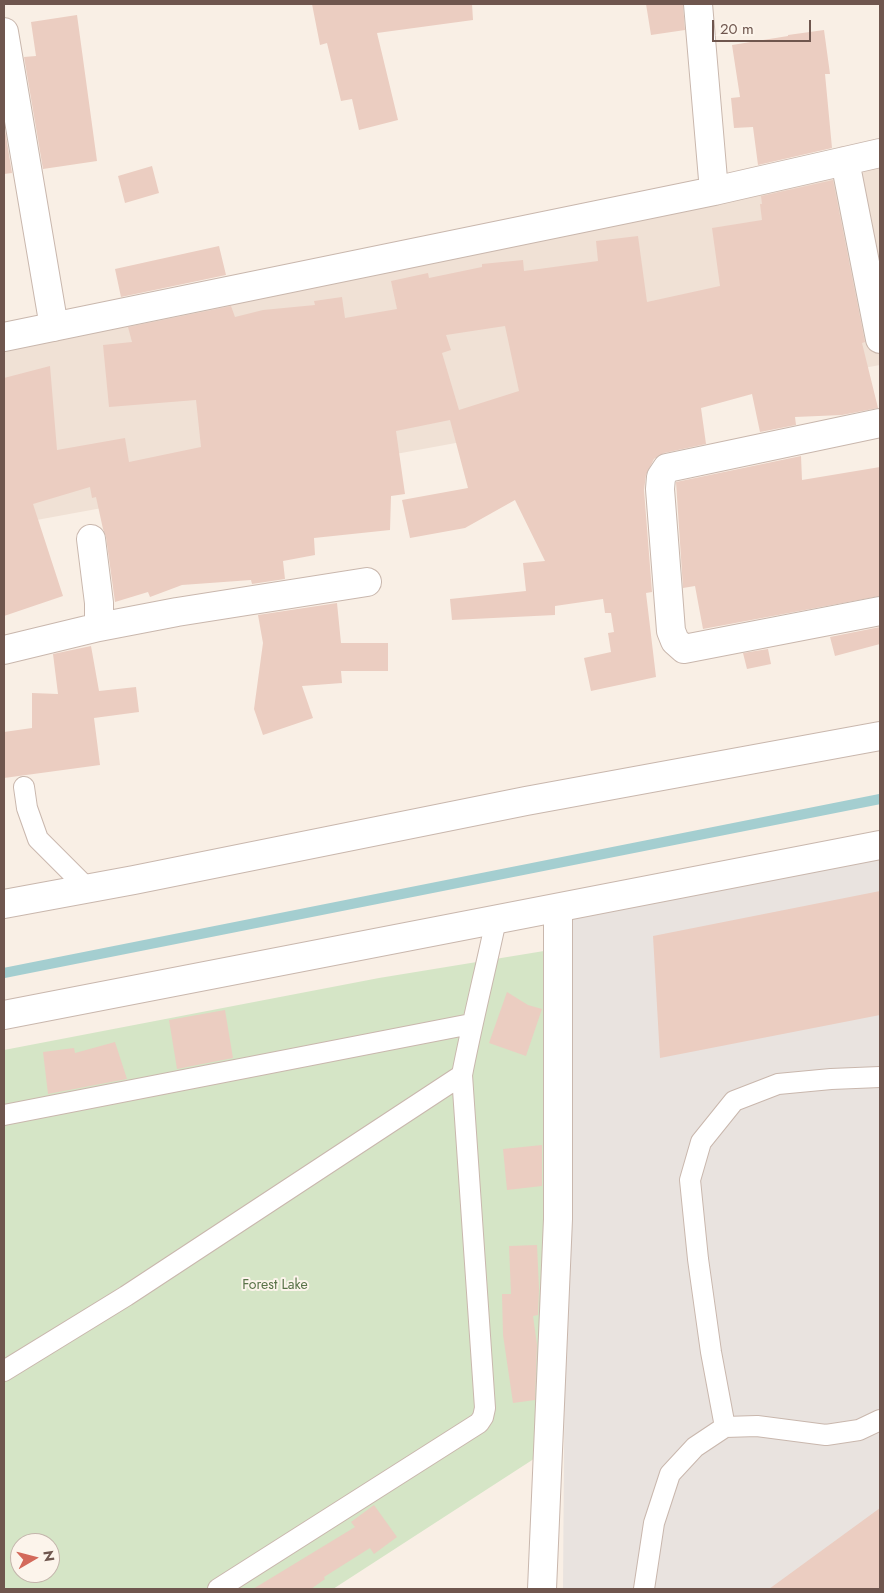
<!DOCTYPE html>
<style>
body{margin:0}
#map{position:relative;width:884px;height:1593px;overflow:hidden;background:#f9efe5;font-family:Jost,sans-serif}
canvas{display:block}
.frame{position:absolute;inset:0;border:5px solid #6f564e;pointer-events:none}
.north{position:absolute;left:10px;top:1533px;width:50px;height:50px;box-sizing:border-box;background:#fcf4eb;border:1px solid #c4b5ac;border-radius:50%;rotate:82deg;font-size:14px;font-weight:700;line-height:20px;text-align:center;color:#6f564e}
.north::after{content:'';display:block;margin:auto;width:18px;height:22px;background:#d3695a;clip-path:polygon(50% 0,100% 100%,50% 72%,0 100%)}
.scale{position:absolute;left:712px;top:20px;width:99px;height:22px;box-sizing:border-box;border:2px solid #6f564e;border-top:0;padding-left:6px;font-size:15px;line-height:18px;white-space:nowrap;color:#6f564e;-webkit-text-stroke:4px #fcf4eb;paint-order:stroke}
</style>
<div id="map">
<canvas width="884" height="1593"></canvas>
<div class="frame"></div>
<div class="north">N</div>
<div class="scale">20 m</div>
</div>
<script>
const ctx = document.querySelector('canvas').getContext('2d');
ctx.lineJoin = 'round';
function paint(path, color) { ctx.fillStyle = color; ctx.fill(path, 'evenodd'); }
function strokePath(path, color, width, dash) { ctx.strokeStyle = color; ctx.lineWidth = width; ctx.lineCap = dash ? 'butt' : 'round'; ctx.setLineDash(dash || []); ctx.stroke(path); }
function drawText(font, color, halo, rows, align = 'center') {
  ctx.font = font + ' Jost,sans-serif'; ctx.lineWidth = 4; ctx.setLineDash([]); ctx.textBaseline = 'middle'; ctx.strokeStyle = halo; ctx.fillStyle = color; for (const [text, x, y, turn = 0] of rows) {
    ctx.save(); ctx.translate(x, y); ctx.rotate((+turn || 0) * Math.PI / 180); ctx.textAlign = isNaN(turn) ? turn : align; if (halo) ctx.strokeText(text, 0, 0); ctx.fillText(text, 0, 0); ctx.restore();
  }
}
const residential = new Path2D(`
 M880,157V365L4,526V331Z`);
const industrial = new Path2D(`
 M880,843V1589H563L568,906Z`);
const green = new Path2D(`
 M544,951L555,1013L543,1453L333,1589H4V1050L379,978ZM20,1543H50V1573H20Z`);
const stream = new Path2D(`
 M4,973L880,799`);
const building = new Path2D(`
 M312,4H472L473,20L377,33L398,120L359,130L352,99L341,101L327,43L320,45Z
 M646,4H683L685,30L651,35Z
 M77,15L97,161L43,169L24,57L36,56L31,22Z
 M824,30L830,74H825L832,148L758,165L753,127L734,128L731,98L740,97L732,45L788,36V35Z
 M4,124L12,173L4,174Z
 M152,166L159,193L125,203L118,176Z
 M833,180L865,342L862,343L878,408L842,415L795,417L796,425L760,432L752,394L701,408L706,444L664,453L654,459L646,475L644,490L652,592L646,593L656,677L591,691L584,658L611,652L608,633L614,632L611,613H605L603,599L555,606V615L452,620L450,599L526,591L523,563L545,561L515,500L465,528L410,538L402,500L468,488L450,420L396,431L405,494L391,496L390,530L314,538L315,555L283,561L285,579L252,584L251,580L182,585L150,597L148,592L115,602L106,537L103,529L96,497L92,498L90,487L33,504L63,596L4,616V378L50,366L57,450L125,438L129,462L201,447L196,400L109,407L103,345L132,342L128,327L231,306L235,317L263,310L315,305L314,301L342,297L345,318L397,309L391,281L428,273L429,278L482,267V264L523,260L524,271L598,261L596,241L638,236L647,302L720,286L712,228L762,220L760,204H762L761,196ZM505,326L519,391L459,410L442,353L451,350L446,335Z
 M219,246L226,275L121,297L115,269Z
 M801,456L802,480L880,467V596L703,629L695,586L683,588L676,482Z
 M337,603L341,643H388V671H341L342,683L302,686L313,718L263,735L254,709L263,643L258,615Z
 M880,627V644L835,656L830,637Z
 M91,646L99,691L136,687L139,712L94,718L100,765L4,778V732L32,728V693L58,694L53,654Z
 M768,649L771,664L747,669L743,653Z
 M880,891V1015L660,1058L653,936Z
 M507,992L528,1005L542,1009L526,1056L489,1043Z
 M225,1010L233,1058L177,1069L169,1020Z
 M115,1042L127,1079L48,1094L43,1052L74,1048L75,1053Z
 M542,1145V1186L507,1190L503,1149Z
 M537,1245L539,1289L538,1315L533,1316L537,1345L535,1400L513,1403L503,1335L502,1294H511L509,1246Z
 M374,1505L397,1537L374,1554L370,1548L324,1577L325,1579L311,1589H253L355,1527L351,1522Z
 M880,1508V1589H769Z`);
const service = new Path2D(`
 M24,787L27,808L38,839L88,889
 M4,1115L471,1024
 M4,1371L126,1296L462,1075
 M725,1427L711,1352L698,1259L690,1180L701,1142L734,1101L778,1084L831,1079L880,1077
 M218,1589L479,1423L483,1417L485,1408L462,1075C472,1023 485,972 496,920
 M644,1589L654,1523L670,1474L695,1447L725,1427L757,1426L826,1435L859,1430L880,1420`);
const minor = new Path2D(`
 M698,4L714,191
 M4,32L54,327
 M845,161L880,339
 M4,337L714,191L880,153
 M880,423L667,468L661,477L660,489L671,631L675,641L684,649L880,611
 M99,627L177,612L367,582
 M4,650L99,627V603L91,539
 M4,904L134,880L526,801L880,736
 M542,1589L558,1219V909`);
const tertiary = new Path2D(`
 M4,1015L880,845`);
const parkNames = [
 ["Forest Lake",275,1286]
];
paint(residential, '#f0e1d5');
paint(industrial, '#e9e3df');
paint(green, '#d5e5c6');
strokePath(stream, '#a4ced0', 10);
paint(building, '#ebcdc1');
strokePath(service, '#c9b7ad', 22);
strokePath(minor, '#c9b7ad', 30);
strokePath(tertiary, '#c9b7ad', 30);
strokePath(service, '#fff', 20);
strokePath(minor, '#fff', 28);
strokePath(tertiary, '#fff', 28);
drawText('14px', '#597348', '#fcf4eb', parkNames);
</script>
